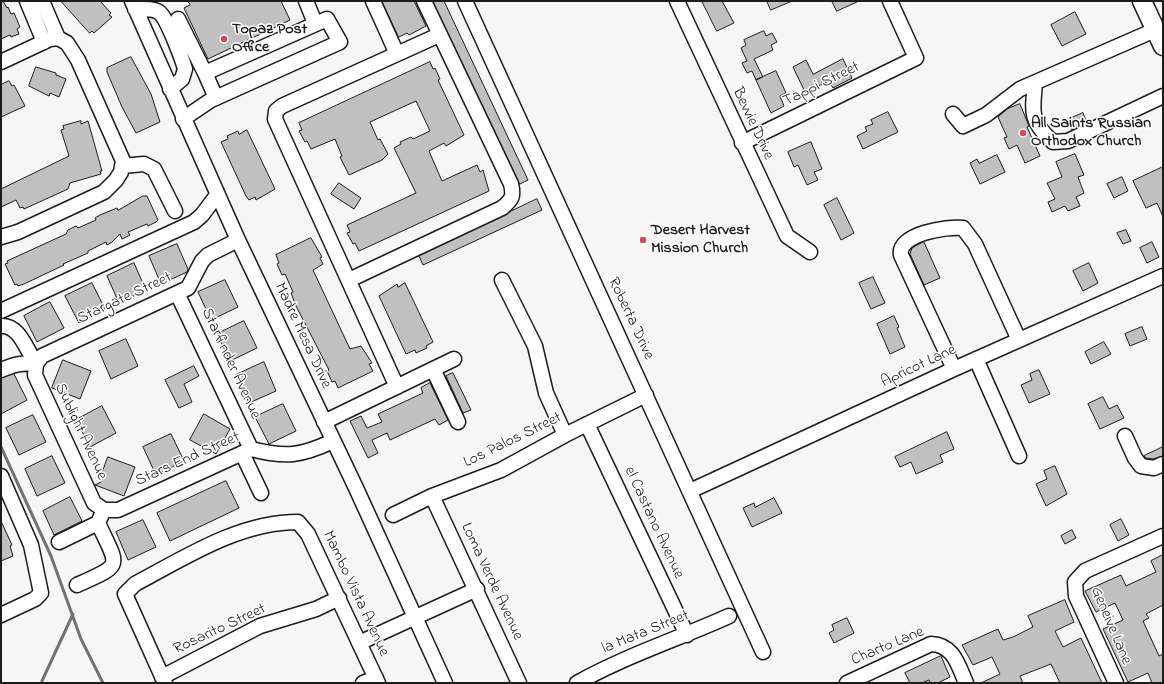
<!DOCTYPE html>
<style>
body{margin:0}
#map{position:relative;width:1164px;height:684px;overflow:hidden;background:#f6f6f6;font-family:"Indie Flower",sans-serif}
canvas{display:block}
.frame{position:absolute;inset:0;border:2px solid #1c1c1c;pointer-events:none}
</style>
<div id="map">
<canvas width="1164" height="684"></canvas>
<div class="frame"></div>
</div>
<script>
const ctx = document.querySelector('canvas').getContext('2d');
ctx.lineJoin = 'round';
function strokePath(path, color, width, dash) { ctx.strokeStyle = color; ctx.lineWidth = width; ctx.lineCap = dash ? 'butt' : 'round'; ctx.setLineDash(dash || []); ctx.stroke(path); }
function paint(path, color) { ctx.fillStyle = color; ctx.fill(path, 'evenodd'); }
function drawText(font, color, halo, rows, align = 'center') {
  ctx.font = font + ' "Indie Flower",sans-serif'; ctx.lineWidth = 3; ctx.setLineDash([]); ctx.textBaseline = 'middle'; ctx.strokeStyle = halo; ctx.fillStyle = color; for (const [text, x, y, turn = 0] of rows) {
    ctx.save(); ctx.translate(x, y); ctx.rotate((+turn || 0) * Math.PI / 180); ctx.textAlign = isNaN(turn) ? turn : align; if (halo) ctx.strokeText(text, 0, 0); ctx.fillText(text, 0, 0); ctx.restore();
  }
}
const stream = new Path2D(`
 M1,447L51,556L81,639L103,683
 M42,681L73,614`);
const building = new Path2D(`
 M1,1H3L7,8L8,7L11,14L14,13L20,27L17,29L19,34L11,37L10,35L1,39Z
 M61,1H100L111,13L109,15L112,17L94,33L92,31L90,33Z
 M188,1H281L290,20L208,59L184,8L190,5Z
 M382,1H414L426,26L409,35L407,33L399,37Z
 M433,1H444L528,180L520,184Z
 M702,1H722L734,23L717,31Z
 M767,1H792L771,10Z
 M832,1H859L837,11Z
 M1075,12L1086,34L1062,46L1051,25Z
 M764,31L766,36L772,33L777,42L771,45L773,50L754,59L763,77L756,80L752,71L747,73L742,63L747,61L741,48L746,45L744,40Z
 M131,57L151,94L160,122L136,133L122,107L107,72V68Z
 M843,59L852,78L833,88L829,81L805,92L793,67L806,60L813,74Z
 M430,62L433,69L435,68L440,79L438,80L464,135L446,146L444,143L429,151L442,181L477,165L480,172L483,170L489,191L359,251L355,243L353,244L347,233L350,232L347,225L416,193L394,148L401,144L400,142L411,137L413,139L430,131L416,101L370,122L378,140L380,139L388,154L382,160L349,175L340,157L342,156L335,139L311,149L307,141L305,142L299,131L302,130L299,123Z
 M36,67L56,73V75L66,79L59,97L50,93L49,96L29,86Z
 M776,71L786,93L780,96L784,106L771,113L756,80Z
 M9,81L12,86L14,85L25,106L1,117V85Z
 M1020,104L1029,126L1027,127L1040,156L1025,163L1017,145L1009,149L1004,138L1007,137L998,117L1007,109Z
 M888,112L898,132L863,149L857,136L867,131L865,127L873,124L871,120Z
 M1083,113L1087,123L1072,130L1067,120Z
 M81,121V124L88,121L102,171H100L101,174L70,183L68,189L24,209L23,207L20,208L16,200L1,207V189L69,156L61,130L64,129L63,126Z
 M247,130L275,189L256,200L255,197L249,200L246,196L221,142L228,139L227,136L238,131L239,134Z
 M811,142L822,169L814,172L818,180L807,185L798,165L794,167L788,152Z
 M1075,154L1084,175L1078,177L1084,193L1076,197L1080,206L1068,211L1065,206L1052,212L1048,202L1055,199L1047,183L1062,177L1056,162Z
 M997,155L1005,172L980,184L970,163L977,159L979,163Z
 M1163,167V217L1157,203L1146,208L1133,181Z
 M1122,177L1128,191L1114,198L1107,184Z
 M339,183L361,198L354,209L331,194Z
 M143,196H147L158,220L156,222L148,226L147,224L128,232L130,235L122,239L120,234L112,242L107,245L106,242L88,251V253L63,264L64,265L24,284L18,286L17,284L15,285L5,264L8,263L7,261L66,234L68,230L76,226L78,228L96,220L95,218L100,215L117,208L118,210Z
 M837,198L854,233L841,240L824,205Z
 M537,199L542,210L423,265L419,256Z
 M1126,230L1131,241L1123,244L1117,233Z
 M311,238L322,257L320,258L323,264L313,270L350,349L361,346L372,363L369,364L373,371L338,388L335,381L332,382L327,371L329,370L296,306L291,293L293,292L285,274L282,275L277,264L279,263L276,255Z
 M924,242L940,278L924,285L910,254L912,248Z
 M1152,242L1159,257L1147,263L1140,248Z
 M177,244L188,269L187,272L161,284L149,256Z
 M134,263L146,290L119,303L107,276Z
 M1089,263L1098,283L1083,291L1073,271Z
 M873,277L885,303L871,309L859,283Z
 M225,280L238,307L211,320L198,292Z
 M92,283L105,309L79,323L65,296Z
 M405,283L433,342L426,346L427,348L416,353L415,350L406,354L379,296L397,284L398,287Z
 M50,302L64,328L37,342L24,316Z
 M894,316L899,327L897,328L905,347L890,354L877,324Z
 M244,321L257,348L230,361L217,334Z
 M1142,327L1147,339L1130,346L1125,334Z
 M126,339L138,366L111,379L99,351Z
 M1104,342L1111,354L1091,364L1085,352Z
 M63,360L91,371L80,399L52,388Z
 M264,362L276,391L249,403L236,375Z
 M194,366L199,376L184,384L192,402L179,408L165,380Z
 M1039,370L1050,394L1029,403L1021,385L1032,380L1030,374Z
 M453,373L471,410L463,413L446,376Z
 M14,374L27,400L1,414V378Z
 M430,383L448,420L439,425L435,419L390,440L387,433L372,440L378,453L368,458L350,421L361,416L367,428L382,422L378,414L423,393L421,388Z
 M1103,397L1109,409L1117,405L1124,418L1100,429L1088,404Z
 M283,404L296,431L269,444L255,417Z
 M102,406L116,433L90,447L76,420Z
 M204,414L230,429L216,454L190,440Z
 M33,415L46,442L19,455L6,428Z
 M947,432L954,449L940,455L943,462L916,474L911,462L900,467L895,457Z
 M171,434L184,461L156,475L143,447Z
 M1163,447V456L1153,459L1146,458L1144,456Z
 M52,456L65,483L37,496L25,469Z
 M108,457L135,467L124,496L95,485L101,482L100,479Z
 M1055,466L1067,494L1046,506L1036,484L1047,479L1044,471Z
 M226,481L239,508L170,541L157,513Z
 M70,497L82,521L54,535L43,511Z
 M774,498L782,513L752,527L743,508L754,503L755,507Z
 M1121,519L1129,535L1118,541L1110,525Z
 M143,520L156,547L128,560L116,532Z
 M1,521L12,545L10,546L13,556L1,561Z
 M1072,530L1076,538L1065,544L1061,536Z
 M1163,555V605L1146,614L1149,618L1143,621L1159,656L1163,654V683H1152L1148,673L1128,682L1103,629L1123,620L1115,603L1096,612L1085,591L1121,575L1126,586L1156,572L1151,561Z
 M1065,600L1074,622L1055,631L1063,647L1081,638L1102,683H1060L1051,664L1020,676L1023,683H981L1000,674L992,657L973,665L962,645L998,629L1003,640L1013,637L1033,627L1028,616Z
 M847,618L854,633L834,643L829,633L834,630L832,625Z
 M941,656L950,677L938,683H930L929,680L922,683H910L905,673Z`);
const minor = new Path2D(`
 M27,1L44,42
 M42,1L58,38
 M132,1L238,240L356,488L445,683
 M306,1L315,23
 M373,1L397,54
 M465,1L763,652
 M677,1L787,236L810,252
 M135,9C142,9 154,8 160,13C167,19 182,58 185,69L182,79L170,89
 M178,19L205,73L327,19L340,42L211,100L183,119
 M1,62L50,39L58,38L67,43L78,60L123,161L121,172L116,180L104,192L18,232L1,237
 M205,73L216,98
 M1035,84C1032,112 1030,122 1053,142L1068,141L1163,96
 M953,114L963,126L986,115L1020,89L1155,30
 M742,143L916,58L890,1
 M122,166L144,164L154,169L175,211
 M349,280L502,208C512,200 514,196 511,184L424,1
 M502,280L535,346L546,393L565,435
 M177,293L251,449
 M1,311L194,222L202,215L217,195
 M1,326C19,324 27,351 36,364
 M976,359L1019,456
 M36,364L42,356L188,288L202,261L208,255L238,240
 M36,364L35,375L94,503L104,510
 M433,369L458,422
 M954,369L901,255C897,234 947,226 963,228L975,244L1019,340
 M1,370C13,365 22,362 36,364
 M397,387L275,119L276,111L282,106L439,35
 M324,422L454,359
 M587,424L687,635
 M1125,436L1135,458L1141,466L1154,468L1163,464
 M242,453L261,493
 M1,476L31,545L41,593L35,599L1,615
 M690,491L954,369L1163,276
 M432,496L519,683
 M104,510H118L251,449C286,458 301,456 333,441
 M393,515L432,496L501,470L565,435L646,395
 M59,542L98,523L102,514
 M77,585C124,564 119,568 98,523
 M359,643L477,589
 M162,677L260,626L316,609L339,598
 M165,683L125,594L135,584C186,557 239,522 298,522L308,534L378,683
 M363,683L376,678
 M577,683C625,656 678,639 729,616
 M847,683L931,644C954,645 958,665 966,683
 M1116,683L1076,596L1075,582L1085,571L1163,536`);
const major = new Path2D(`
 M1142,1L1163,46`);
const markers = [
 [224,39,4,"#d1495b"],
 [1023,133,4,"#d1495b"],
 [643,240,4,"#d1495b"]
];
const poiNames = [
 ["Topaz Post",232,30],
 ["Office",232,48],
 ["All Saints Russian",1031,124],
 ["Orthodox Church",1031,142],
 ["Desert Harvest",651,231],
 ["Mission Church",651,249]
];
const streetNames = [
 ["Tappi Street",822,85,-26],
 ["Bevvie Drive",752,124,65],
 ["Stargate Street",125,299,-25],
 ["Roberta Drive",630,319,65],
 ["Madre Mesa Drive",302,336,65],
 ["Starfinder Avenue",230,364,65],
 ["Apricot Lane",919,367,-25],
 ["Sublight Avenue",80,432,65],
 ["Los Palos Street",513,441,-26],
 ["Stars End Street",188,460,-24],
 ["el Castano Avenue",653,523,65],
 ["Loma Verde Avenue",491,582,65],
 ["Mambo Vista Avenue",355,594,65],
 ["Geneive Lane",1110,626,67],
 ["Rosarito Street",220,630,-25],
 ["la Mata Street",646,633,-22],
 ["Charto Lane",888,647,-23]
];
strokePath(stream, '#727272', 3);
paint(building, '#c0c0c0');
strokePath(building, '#1c1c1c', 1);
strokePath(minor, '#1c1c1c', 17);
strokePath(major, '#1c1c1c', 21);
strokePath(minor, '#fff', 14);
strokePath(major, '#fff', 18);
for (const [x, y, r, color] of markers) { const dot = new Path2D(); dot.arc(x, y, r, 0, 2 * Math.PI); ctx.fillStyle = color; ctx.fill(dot); strokePath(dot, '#fff', 1.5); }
drawText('bold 16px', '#1c1c1c', '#fff', poiNames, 'left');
drawText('16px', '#1c1c1c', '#fff', streetNames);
</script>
